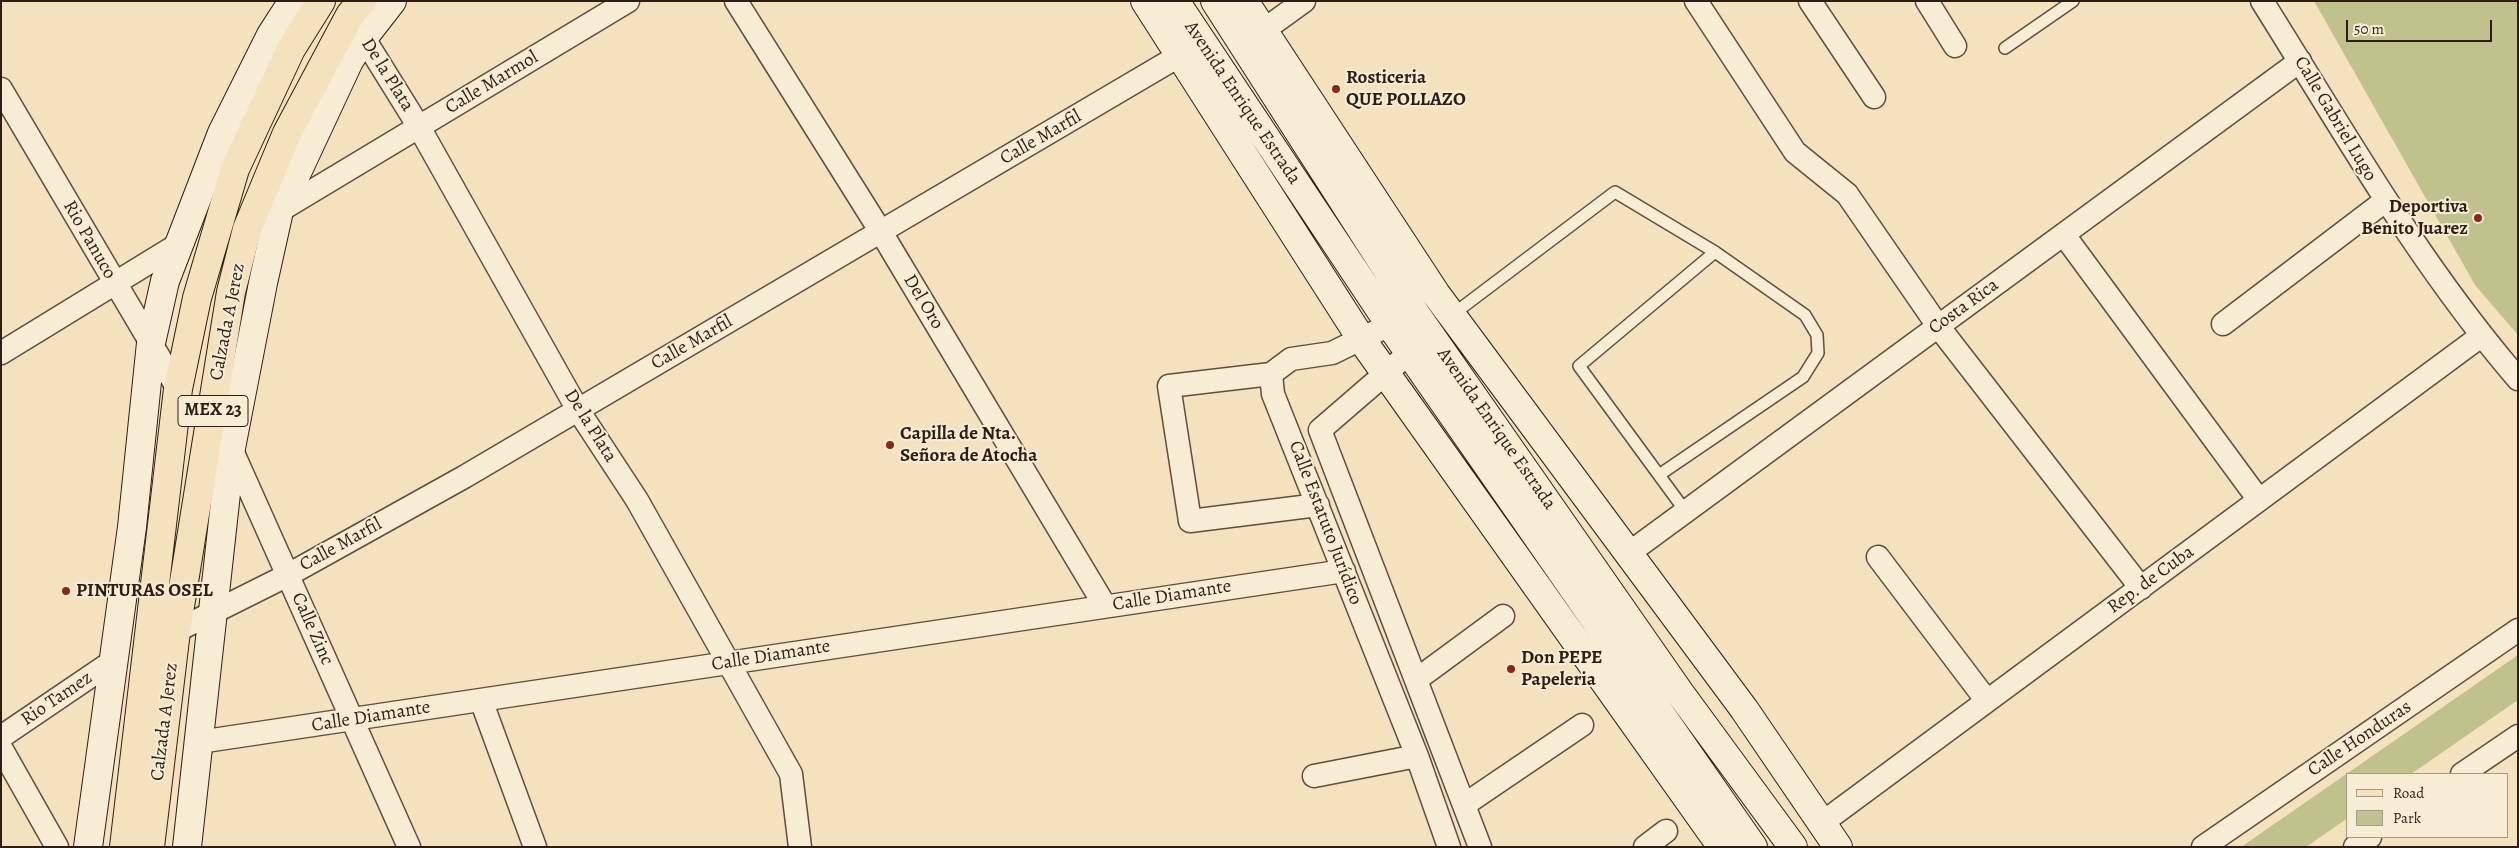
<!DOCTYPE html>
<meta charset="utf-8">
<style>
body{margin:0}
#map{position:relative;width:2519px;height:848px;overflow:hidden;background:#f3e2bd;font-family:Alegreya,serif}
canvas{display:block}
.frame{position:absolute;inset:0;border:2px solid #2e1d15;pointer-events:none}
.legend{position:absolute;left:2346px;top:773px;width:162px;height:65px;box-sizing:border-box;background:#f7ecd4;border:1px solid #a79988;margin:0;padding:6px 9px;list-style:none;font-size:15px;color:#2e1d15}
.legend li{display:flex;align-items:center;gap:10px;height:25px}
.legend b{width:25px;border:1px solid #a79988}
.scale{position:absolute;left:2346px;top:20px;width:146px;height:22px;box-sizing:border-box;border:2px solid #2e1d15;border-top:0;padding-left:6px;font-size:15px;line-height:18px;white-space:nowrap;color:#2e1d15;-webkit-text-stroke:4px #f7ecd4;paint-order:stroke}
</style>
<div id="map">
<canvas width="2519" height="848"></canvas>
<div class="frame"></div>
<ul class="legend">
<li><b style="height:6px;background:#f3e2bd"></b>Road</li>
<li><b style="height:14px;background:#c0c28d"></b>Park</li>
</ul>
<div class="scale">50 m</div>
</div>
<script>
const ctx = document.querySelector('canvas').getContext('2d');
ctx.lineJoin = 'round';
function paint(path, color) { ctx.fillStyle = color; ctx.fill(path, 'evenodd'); }
function strokePath(path, color, width, dash) { ctx.strokeStyle = color; ctx.lineWidth = width; ctx.lineCap = dash ? 'butt' : 'round'; ctx.setLineDash(dash || []); ctx.stroke(path); }
function drawText(font, color, halo, rows, align = 'center') {
  ctx.font = font + ' Alegreya,serif'; ctx.lineWidth = 4; ctx.setLineDash([]); ctx.textBaseline = 'middle'; ctx.strokeStyle = halo; ctx.fillStyle = color; for (const [text, x, y, turn = 0] of rows) {
    ctx.save(); ctx.translate(x, y); ctx.rotate((+turn || 0) * Math.PI / 180); ctx.textAlign = isNaN(turn) ? turn : align; if (halo) ctx.strokeText(text, 0, 0); ctx.fillText(text, 0, 0); ctx.restore();
  }
}
const green = new Path2D(`
 M2314,1H2518V335L2475,285Z
 M2518,655V700L2411,774H2348V818L2306,847H2241Z`);
const lane = new Path2D(`
 M2005,48L2073,1
 M1452,315L1615,192L1715,252L1805,315L1817,335L1818,353L1803,377L1659,475
 M1686,512L1579,366L1715,252`);
const street = new Path2D(`
 M736,1L881,232L1105,606
 M1696,1L1795,152L1847,194L1938,326L2141,588
 M1810,1L1874,97
 M1927,1L1955,46
 M2262,1C2343,130 2418,263 2518,379
 M355,24L419,127L578,410L637,500L791,774L800,847
 M1250,40L1304,1
 M1,89L178,389
 M279,211L628,1
 M2064,235L2259,500
 M1406,317L1332,353L1291,359L1271,374L1273,394L1417,756L1449,847
 M2223,324L2385,201
 M1423,341L1320,430L1480,847
 M1,353L179,244
 M1271,374L1169,386L1190,521L1318,505
 M230,446L409,847
 M1629,553L2300,61
 M1878,557L1987,701
 M176,631L288,575L464,477L1194,47
 M1416,680L1503,616
 M481,700L535,847
 M1,737L113,661
 M199,742L1344,571
 M1,748L57,847
 M2462,774L2518,736
 M1314,776L1417,756
 M1464,805L1582,725
 M1822,823L2481,336
 M1645,847L1666,831
 M2203,847L2518,630
 M2355,847L2370,837`);
const secondary = new Path2D(`
 M1145,1L1362,340L1722,847
 M1175,1L1395,332L1753,847
 M1215,1L1415,313L1680,693L1793,847
 M1244,1L1436,294L1744,709L1838,847
 M88,847L132,527L151,343L165,281L222,133L271,35L293,1
 M187,847L231,448L263,283L279,211L349,61L364,37L392,1`);
const primary = new Path2D(`
 M124,847L178,389L197,298L235,169L291,49L321,1
 M150,847L176,631L231,292L247,229L287,133L350,15L362,1`);
const markers = [
 [1336,89,5,"#8f2418"],
 [2478,218,5,"#8f2418"],
 [890,445,5,"#8f2418"],
 [66,591,5,"#8f2418"],
 [1511,669,5,"#8f2418"]
];
const shields = [
 [213,411,70]
];
const shieldNames = [
 ["MEX 23",213,411]
];
const streetNames = [
 ["De la Plata",387,75,58],
 ["Calle Marmol",492,83,-31],
 ["Avenida Enrique Estrada",1242,103,56],
 ["Calle Gabriel Lugo",2335,119,59],
 ["Calle Marfil",1041,138,-30],
 ["Rio Panuco",89,240,60],
 ["Del Oro",923,302,59],
 ["Costa Rica",1964,307,-36],
 ["Calzada A Jerez",228,322,-79],
 ["Calle Marfil",692,343,-30],
 ["De la Plata",590,426,58],
 ["Avenida Enrique Estrada",1496,429,55],
 ["Calle Estatuto Jurídico",1325,523,69],
 ["Calle Marfil",341,545,-29],
 ["Rep. de Cuba",2151,580,-36],
 ["Calle Diamante",1172,596,-9],
 ["Calle Zinc",312,629,66],
 ["Calle Diamante",771,656,-9],
 ["Rio Tamez",57,699,-34],
 ["Calle Diamante",371,717,-9],
 ["Calzada A Jerez",165,722,-83],
 ["Calle Honduras",2360,739,-34]
];
const poiNames = [
 ["Rosticeria",1346,78],
 ["QUE POLLAZO",1346,100],
 ["Deportiva",2468,207,"right"],
 ["Benito Juarez",2468,229,"right"],
 ["Capilla de Nta.",900,434],
 ["Señora de Atocha",900,456],
 ["PINTURAS OSEL",76,591],
 ["Don PEPE",1521,658],
 ["Papeleria",1521,680]
];
paint(green, '#c0c28d');
strokePath(lane, '#5f4e3f', 14);
strokePath(street, '#5f4e3f', 25);
strokePath(secondary, '#2e1d15', 30);
strokePath(primary, '#2e1d15', 30);
strokePath(lane, '#f7ecd4', 11);
strokePath(street, '#f7ecd4', 22);
strokePath(secondary, '#f7ecd4', 28);
strokePath(primary, '#f3e2bd', 28);
for (const [x, y, r, color] of markers) { const dot = new Path2D(); dot.arc(x, y, r, 0, 2 * Math.PI); ctx.fillStyle = color; ctx.fill(dot); strokePath(dot, '#f7ecd4', 2); }
for (const [x, y, w] of shields) { const box = new Path2D(); box.roundRect(x - w / 2, y - 15.5, w, 31, 4); ctx.fillStyle = '#f7ecd4'; ctx.fill(box); strokePath(box, '#2e1d15', 1); }
drawText('bold 18px', '#2e1d15', null, shieldNames);
drawText('19px', '#2e1d15', '#f7ecd4', streetNames);
drawText('bold 19px', '#2e1d15', '#f7ecd4', poiNames, 'left');
</script>
